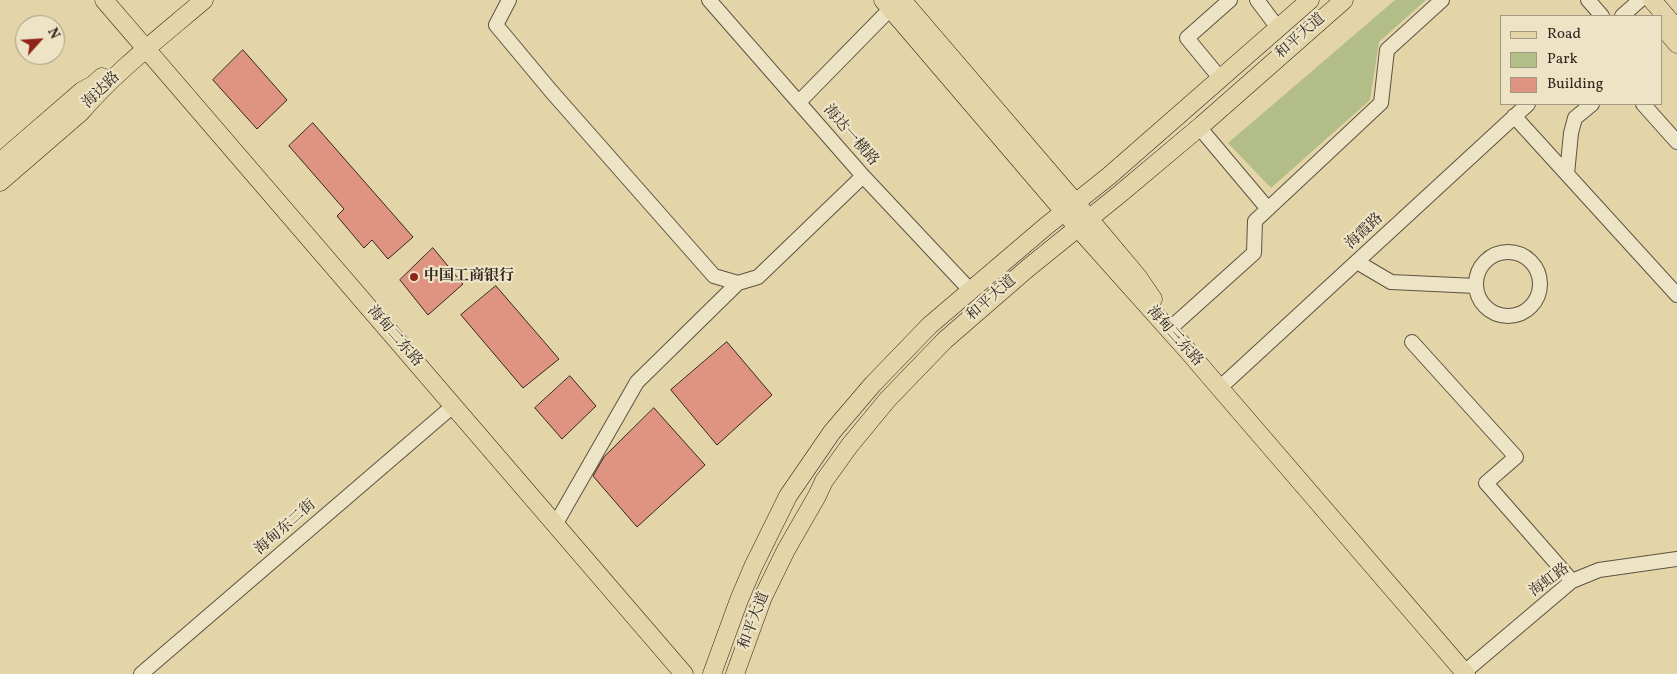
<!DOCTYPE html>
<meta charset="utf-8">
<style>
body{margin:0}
#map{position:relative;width:1677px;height:674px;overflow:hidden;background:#e3d5a7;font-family:Vollkorn,serif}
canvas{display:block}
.legend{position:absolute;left:1500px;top:15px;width:162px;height:90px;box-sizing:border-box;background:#ede4c6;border:1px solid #a29884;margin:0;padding:6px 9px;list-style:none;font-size:15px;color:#322621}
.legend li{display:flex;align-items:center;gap:10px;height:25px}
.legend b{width:25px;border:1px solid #a29884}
.north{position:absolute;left:15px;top:15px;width:50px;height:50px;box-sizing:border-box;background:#ede4c6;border:1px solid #a29884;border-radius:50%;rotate:64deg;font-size:14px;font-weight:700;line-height:20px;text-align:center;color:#322621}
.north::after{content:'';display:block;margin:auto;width:18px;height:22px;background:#8f2418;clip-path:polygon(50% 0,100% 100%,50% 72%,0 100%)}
</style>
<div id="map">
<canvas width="1677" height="674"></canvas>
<ul class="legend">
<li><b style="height:6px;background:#e3d5a7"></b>Road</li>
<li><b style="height:14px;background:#b3bd88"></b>Park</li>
<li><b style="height:14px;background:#df9482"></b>Building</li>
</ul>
<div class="north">N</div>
</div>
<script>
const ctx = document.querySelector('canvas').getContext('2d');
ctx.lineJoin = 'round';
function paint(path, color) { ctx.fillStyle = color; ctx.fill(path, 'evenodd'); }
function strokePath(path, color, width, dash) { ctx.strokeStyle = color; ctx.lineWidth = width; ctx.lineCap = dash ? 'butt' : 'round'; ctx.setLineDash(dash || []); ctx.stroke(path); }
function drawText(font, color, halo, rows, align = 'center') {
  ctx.font = font + ' Vollkorn,"Noto Serif SC",serif'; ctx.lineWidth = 4.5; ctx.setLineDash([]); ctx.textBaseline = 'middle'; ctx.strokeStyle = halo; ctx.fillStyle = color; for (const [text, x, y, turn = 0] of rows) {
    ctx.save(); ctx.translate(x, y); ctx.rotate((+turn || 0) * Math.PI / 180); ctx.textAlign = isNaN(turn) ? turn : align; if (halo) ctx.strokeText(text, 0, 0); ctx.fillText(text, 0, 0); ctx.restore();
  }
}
const green = new Path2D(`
 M1395,0H1426L1379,42L1370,100L1271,188L1228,143Z`);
const building = new Path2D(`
 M243,50L287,100L257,129L213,80Z
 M313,123L413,237L388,259L372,240L364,248L337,216L344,209L289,146Z
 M433,248L463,284L428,315L400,280Z
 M496,286L559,359L523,388L461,315Z
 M727,342L772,395L717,445L671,390Z
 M570,376L596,406L562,439L535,408Z
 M654,408L705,465L637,527L593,476L604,457Z`);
const minor = new Path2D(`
 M509,0L496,25L551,91L714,276L738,283L758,277L863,176
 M709,0L863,176L970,290
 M1257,0L1278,28
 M1588,0L1602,16
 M1622,16L1640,0
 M1220,78L1187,38L1230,0
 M799,102L897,2
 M1643,104L1677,142
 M1514,116L1677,295
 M1199,127L1268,209
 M1567,174L1571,133L1575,118L1592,104
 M1476 284a32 32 0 1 1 64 0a32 32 0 1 1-64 0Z
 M1357,262L1391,282L1476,286
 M1175,324L1254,253L1255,221L1381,103L1387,50L1442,0
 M1412,342L1516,457L1486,483L1572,581
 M1225,383L1528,104
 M555,525L637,382L738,283
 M141,674L453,406
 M1462,674L1572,581L1599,570L1677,559`);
const major = new Path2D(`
 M104,0L684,674
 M883,0L1078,228L1187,350L1466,674
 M902,0L1075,202L1138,277L1153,299
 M1652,0L1677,29
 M1661,25L1677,44
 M0,162L82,91L93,85L102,77
 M0,182L81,112C115,72 163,35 204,0
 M712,674L739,600L753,567L788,496L832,432L873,384L930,325L1045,227L1109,176L1310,0
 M735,674L763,597L786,550L817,496L824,481L850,445L888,399L945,340L1028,268L1121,193L1202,125L1344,0`);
const markers = [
 [414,277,5,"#8f2418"]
];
const streetNames = [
 ["和平大道",1301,37,-41],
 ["海达路",102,91,-44],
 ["海达一横路",850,136,49],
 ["海霞路",1365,232,-43],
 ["和平大道",992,299,-41],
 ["海甸二东路",394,337,49],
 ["海甸三东路",1174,337,48],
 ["海甸东二街",286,528,-41],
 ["海虹路",1550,581,-36],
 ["和平大道",755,621,-69]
];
const poiNames = [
 ["中国工商银行",424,277]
];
paint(green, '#b3bd88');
paint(building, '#df9482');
strokePath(building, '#322621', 1);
strokePath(minor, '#5e5242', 16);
strokePath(major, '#322621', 19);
strokePath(minor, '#ede4c6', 14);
strokePath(major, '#e3d5a7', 18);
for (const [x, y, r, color] of markers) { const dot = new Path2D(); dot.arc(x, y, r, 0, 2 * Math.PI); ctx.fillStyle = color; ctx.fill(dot); strokePath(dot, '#ede4c6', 2); }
drawText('15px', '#322621', '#ede4c6', streetNames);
drawText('bold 15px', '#322621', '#ede4c6', poiNames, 'left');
</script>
